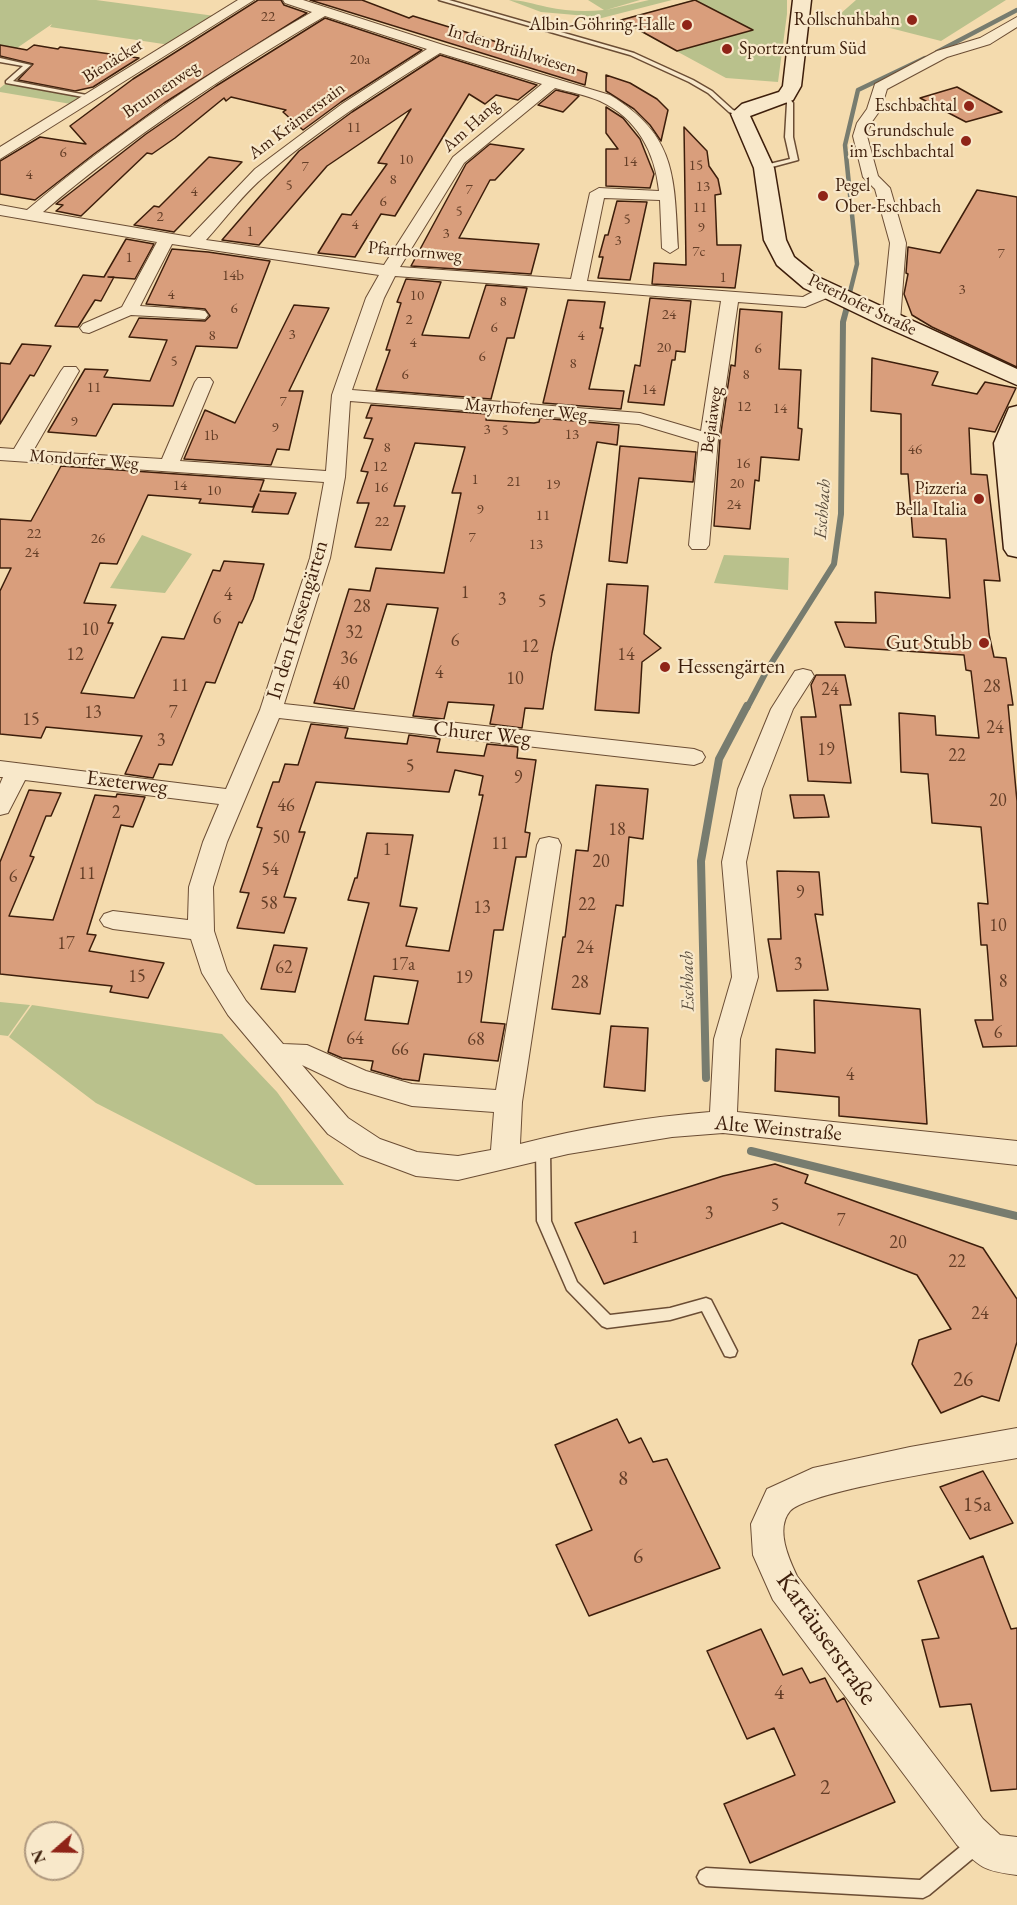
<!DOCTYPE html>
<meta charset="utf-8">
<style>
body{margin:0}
#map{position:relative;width:1017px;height:1905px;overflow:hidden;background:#f4dbae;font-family:"EB Garamond",serif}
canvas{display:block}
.north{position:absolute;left:24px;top:1821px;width:60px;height:60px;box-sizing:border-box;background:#f8e8ca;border:2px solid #ad977e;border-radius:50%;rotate:250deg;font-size:16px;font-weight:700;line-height:24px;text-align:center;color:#3d1e0b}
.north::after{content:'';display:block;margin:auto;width:21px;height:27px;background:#8f2418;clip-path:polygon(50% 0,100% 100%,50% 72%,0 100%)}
</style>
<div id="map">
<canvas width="1017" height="1905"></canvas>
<div class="north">N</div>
</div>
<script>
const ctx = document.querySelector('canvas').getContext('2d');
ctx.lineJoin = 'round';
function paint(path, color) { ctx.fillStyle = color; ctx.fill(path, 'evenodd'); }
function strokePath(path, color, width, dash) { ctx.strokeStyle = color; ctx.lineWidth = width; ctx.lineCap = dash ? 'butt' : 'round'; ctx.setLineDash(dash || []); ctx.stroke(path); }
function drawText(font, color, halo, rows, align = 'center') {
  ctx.font = font + ' "EB Garamond",serif'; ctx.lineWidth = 4.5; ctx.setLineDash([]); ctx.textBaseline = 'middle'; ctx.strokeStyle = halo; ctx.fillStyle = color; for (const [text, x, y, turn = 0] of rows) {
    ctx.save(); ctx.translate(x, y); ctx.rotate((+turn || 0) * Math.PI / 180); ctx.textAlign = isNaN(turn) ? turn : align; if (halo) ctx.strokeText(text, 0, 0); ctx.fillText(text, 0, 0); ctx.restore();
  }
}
const green = new Path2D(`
 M0,0H96L215,16L170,45L50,27L52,24L17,48L0,45Z
 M509,0C523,0 533,4 547,7C565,11 585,12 604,10L588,0H640L606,10L649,0H672L594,20L587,16L541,12Z
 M693,0H787V14L778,82L726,78L619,20Z
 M856,0H1006L941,41L839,15Z
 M5,84L82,96L71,104L0,92V88Z
 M142,535L192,554L165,593L110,588Z
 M724,555L789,558L788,590L714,583Z
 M0,1002L30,1005L8,1036L0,1035Z
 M32,1005L222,1034L277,1092L344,1185H256L96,1103L9,1037Z`);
const streamFar2 = new Path2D(`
 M937,52L1017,10
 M846,308L857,264L845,145L858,90L925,58`);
const streamFar1 = new Path2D(`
 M747,708L767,670L834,564L841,514L843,322L847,307`);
const stream = new Path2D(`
 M706,1078L701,861L719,759L747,706
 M751,1151L1017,1216`);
const building = new Path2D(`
 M258,0H281L284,5L307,13L164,103L94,154L35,200L0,194V161L40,137L86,144L70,126L133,79Z
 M310,0H362L409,18L413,16L482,37L587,73L585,85Z
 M695,0L753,30L677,51L621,20Z
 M325,18L422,50L341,102L303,130L283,112L286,110L231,97L226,101L224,98L175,138L152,154L147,153L81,216L56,211L63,205L56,204L146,134L216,86Z
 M0,45L27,50L34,45L58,49L60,47L139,58L93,87L75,91L18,80L33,64L0,56Z
 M440,55L537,85L518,100L496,95L485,104L469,94L395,216L381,214L355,257L318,253L342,214L351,215L387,164L378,163L411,109L327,166L259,245L222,240L299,151L352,112Z
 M606,75L630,83L657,99L668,110L661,141L650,125L634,109L606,91Z
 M957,87L1002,112L966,122L920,98Z
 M556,90L572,94L579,96L563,112L538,105Z
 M606,107L623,118L640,139L654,174L650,188L606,186V149H618L606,133Z
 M684,127L707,151L709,166L718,179L721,194L715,195L717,245H741L735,288L652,284L654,263L686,265Z
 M490,144L524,149L495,180H490L459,238L539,244L531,274L411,266L466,164Z
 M209,157L242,162L174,232L134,225L154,206L159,207Z
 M977,190L1017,197V367L932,327L912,315L904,294L908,274L906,273L908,247L940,253Z
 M617,201L647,202L630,280L598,278L603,257H599L605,235H608Z
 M126,239L154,244L135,279L108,277H114L101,301L95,300L78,327L55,326L83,275L104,277Z
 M172,249L208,252L270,261L237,348L196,346L173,406L113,404L96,436L48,432L85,369L108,370L104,377L150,381L167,340L129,337L139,318L205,321L210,316L205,309L146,304Z
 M406,279L441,282L422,335L469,338L486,285L527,288L514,338H507L491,399L376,390L390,350H386L401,303L397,302Z
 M650,298L691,301L685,352L676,351L675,360H672L664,405L628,402L635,365L640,366Z
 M568,300L605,302L600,328H603L589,389L624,391L621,409L543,403Z
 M294,305L329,308L289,391H303L289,450L277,449L271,465L184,459L205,410L235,423Z
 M740,309L782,312L779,369L801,370L798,428L802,429L799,460L761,457L759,481L755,480L750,529L714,526L720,439L731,365L735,366Z
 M22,344L51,346L34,376L30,375L0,424V363L10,364Z
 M872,358L938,372L932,385L977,394L985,382L1016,388L995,432L969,428L971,474L987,475L1000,581L984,580L989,634L994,657L1006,658L1013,705H1008L1017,801V1046L983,1047L975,1020H993L987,945H981L978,903L988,904L981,827L932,823L928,774L901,772L899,713L935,716L936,735L979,738L971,671L966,670L964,655L845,647L835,622L876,623L875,592L950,598L946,539L913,537L908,474H901V414L871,411Z
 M371,405L487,414L486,420L534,423L539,422L540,418L619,425L617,445L597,442L552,653L543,709L525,708L522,728L490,724L494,705L448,702L444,719L413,716L438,608L387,604L354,709L314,703L349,589L370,591L376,568L444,573L461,493H452L465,447L415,443L394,506H405L391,550L355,547L369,503H357L368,472L361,471L373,439L364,438L372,418H366Z
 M620,446L696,452L693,482L639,478L627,563L609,561Z
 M61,466L264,480L260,491L296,493L288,514L252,512L259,494L253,507L199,503L201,499L148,495L117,564L100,563L84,603L116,605L108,623H113L81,693L134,698L162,637L184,639L213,570L220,571L224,561L264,564L253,599L242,623L239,622L215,683L206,682L172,765L159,764L153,778L125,774L142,736L46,727L41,738L0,734V591L11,568H0V519L31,521Z
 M607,584L648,586L644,634L661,648L642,662L639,713L595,710Z
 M816,675H845L851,705H840L851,783L808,781L801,717H816L811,685Z
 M311,724L348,728L345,738L407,744L409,735L440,739L437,752L484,756L487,744L518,747L517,758L536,760L525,832L530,833L526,857H516L503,930H494L481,1022L505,1024L498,1061L424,1054L419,1081L402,1079L371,1070L373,1061L342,1058L328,1052L369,903L348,900L355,878H357L367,833L413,835L400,906L417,908L406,946L449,951L483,795H479L483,776L455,770L449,792L316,782L299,832H305L284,897L296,898L284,933L237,928L249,893L240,892L262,828L257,827L273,782H279L285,764L298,765ZM374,976L418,981L408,1024L365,1020Z
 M596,785L648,789L643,839L629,837L623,906L616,905L600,1014L552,1009L563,937H565L576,850L588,851Z
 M29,790L61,793L51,816H46L30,856L34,857L9,916L53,920L95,795L116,797L117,794L145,797L133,827L121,825L87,934L96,935L89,951L164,963L148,998L110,992L112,986L0,974V862Z
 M790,795H824L829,817L794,818Z
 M777,871L819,872L823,915L815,914L828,990L777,991L768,939H781Z
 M274,945L307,948L295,992L261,989Z
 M814,1000L920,1009L927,1124L839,1116V1097L775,1091L776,1049L815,1053Z
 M611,1026L648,1028L645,1091L604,1087Z
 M775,1164L808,1175L805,1183L983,1248L1017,1299V1342L999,1401L982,1396L941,1413L912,1364L919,1340L951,1329L917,1275L782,1223L604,1284L575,1223L723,1176Z
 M617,1419L629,1443L641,1438L653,1462L667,1459L720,1568L589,1616L556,1545L592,1530L555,1445Z
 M983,1471L1013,1523L970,1539L940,1487Z
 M983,1556L1011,1629L1017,1628V1789L991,1791L971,1704L940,1707L922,1640L939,1638L918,1581Z
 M761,1629L783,1675L802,1668L810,1683L825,1678L837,1702L844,1698L895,1802L750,1863L724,1804L795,1775L774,1728L747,1739L707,1651Z`);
const lane = new Path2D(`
 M439,0H449L634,53L693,80L712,91L733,110L743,114L740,116L729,112L708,93L689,82L630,55Z
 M0,58L31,65L13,81L97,97L94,99L6,83V81L23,66L0,62Z
 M786,94L793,103V137L798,160L761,170V166L790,159L785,137L787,103L783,96Z
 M543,1144L548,1145L550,1149L551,1221L577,1282L610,1315L670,1308L706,1298L711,1300L737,1351L735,1356L730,1357L725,1356L702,1311L670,1320L607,1328L602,1326L567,1290L537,1221L536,1149L538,1145Z
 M977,1835L983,1838L986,1844L983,1850L929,1895L923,1898L706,1886L700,1883L697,1877L700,1871L706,1868L920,1880L971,1838Z`);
const street = new Path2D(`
 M238,0H254L0,159V147Z
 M283,0H303L443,45L610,95C677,136 674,177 678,248L670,253L662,248L660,200L604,198L587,281L803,297L822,287H834L836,291L834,295L805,307L738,302L718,439L709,545L706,549H692L689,545L699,442L639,424L350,401L345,477L330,558L284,704L694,749L702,752L705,757L702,762L694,765L279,718L227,842L213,887L214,931L227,971L246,1001L283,1044L307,1045L366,1071L412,1084L496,1090L537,845L540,839L549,837L558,839L561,845L522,1102L520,1144C582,1128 646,1117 710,1112L714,1039L732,977L722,862L738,789L771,709L795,671L803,669L811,671L814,676L793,709L762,789L746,862L758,977L740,1039L737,1112L1017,1141V1165L723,1133L672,1137L568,1154L458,1180L416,1176L360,1155L328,1134L228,1015L202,973L191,939L113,929L104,926L100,920L104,914L113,911L188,920L189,887L203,842L219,804L25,780L8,813L0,815V784L3,777H0V761L226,789L260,710L310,558L324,482L0,460V448L14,449L61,371L64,367H76L79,371L33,451L162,459L195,382L198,378H210L213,382L180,461L326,471L332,395L366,298L379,275L172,244L140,306L199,310L205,311L208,315L205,319L131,315L89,333L83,332L80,328L83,324L122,307L157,242L0,215V205L27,210C117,134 210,71 312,12L285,3ZM325,16L427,49L342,104L255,169L190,237L43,212C131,137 225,75 325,16ZM440,53L542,84L453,157L384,265L206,240C226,218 243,194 266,175C319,129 380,90 440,53ZM555,88C570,92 586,95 600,101C637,118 655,152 659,191L599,188L590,193L571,279L400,267L464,163ZM395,276L721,301L701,431L640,413L352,390L384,298ZM302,1065L348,1087L412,1106L494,1112L491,1150L458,1156L417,1152L380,1139L348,1118Z
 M1017,17V27L990,44L947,57L887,89L881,109L871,123L867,136L878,176L890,188L906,243L900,321L897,325H885L882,321L890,243L875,189L863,177L853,136L857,123L867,109L875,84L937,51L980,38Z
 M1017,1428V1458C979,1465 810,1490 790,1511C775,1529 789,1559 797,1576L983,1819L1000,1835L1017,1837V1875C984,1871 981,1868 957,1845L773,1600L753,1555L751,1524L767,1489L813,1468L910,1447Z`);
const secondary = new Path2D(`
 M793,0H811L801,86L793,100L750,116L774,168L786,240L794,257L820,278L1017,369V385L883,326L804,288L777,265L764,240L754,168L731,114L742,104L779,92L783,86Z
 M1017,406V557L1008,555L1004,549L994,443L1009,408Z`);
const markers = [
 [912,20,6,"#8f2418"],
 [687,25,6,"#8f2418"],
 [727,49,6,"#8f2418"],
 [969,106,6,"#8f2418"],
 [966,141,6,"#8f2418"],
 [823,196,6,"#8f2418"],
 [979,499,6,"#8f2418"],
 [984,643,6,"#8f2418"],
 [665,667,6,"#8f2418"]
];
const farNumbernames = [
 ["22",268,17],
 ["20a",360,60],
 ["11",354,128],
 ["6",63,153],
 ["10",406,160],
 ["14",630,162],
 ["15",696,166],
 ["7",305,167],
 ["4",29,175],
 ["8",393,180],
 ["5",289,186],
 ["13",703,187],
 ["7",469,190],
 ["4",194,192],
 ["6",383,202],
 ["11",700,208],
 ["5",459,212],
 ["2",160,217],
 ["5",627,220],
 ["4",355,225],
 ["9",701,228],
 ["1",250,232],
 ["3",446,234],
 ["3",618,241],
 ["7c",699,252],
 ["7",1001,254],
 ["1",129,258],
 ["14b",233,276],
 ["1",723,278],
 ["3",962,290],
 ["4",171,295],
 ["10",417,296],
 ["8",503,302],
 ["6",234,309],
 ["24",669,315],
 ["2",409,320],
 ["6",494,328],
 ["3",292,335],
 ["8",212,336],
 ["4",581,336],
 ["4",413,343],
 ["20",664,348],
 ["6",758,349],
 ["6",482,357],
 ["5",174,362],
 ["8",573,364],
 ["6",405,375],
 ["8",746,375],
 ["11",94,388],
 ["14",649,390],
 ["7",283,402],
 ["12",744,407],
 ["14",780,409],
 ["9",74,422],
 ["9",275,428],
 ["3",487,430],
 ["5",505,431],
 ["13",572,435],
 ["1b",211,436],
 ["8",387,448],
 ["46",915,450],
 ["16",743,464],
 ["12",380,467],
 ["1",475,480],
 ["21",514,482],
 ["20",737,484],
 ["19",553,485],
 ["14",180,486],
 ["16",381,488],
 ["10",214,491],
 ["24",734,505],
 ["9",480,510],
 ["11",543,516],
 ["22",382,522],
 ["22",34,534],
 ["7",472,538],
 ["26",98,539],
 ["13",536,545],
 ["24",32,553]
];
const farPoinames = [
 ["Rollschuhbahn",900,20],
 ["Albin-Göhring-Halle",675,25],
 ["Sportzentrum Süd",739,49,"left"],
 ["Eschbachtal",957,106],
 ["Grundschule",954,131],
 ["im Eschbachtal",954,152],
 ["Pegel",835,186,"left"],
 ["Ober-Eschbach",835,207,"left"],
 ["Pizzeria",967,489],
 ["Bella Italia",967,510]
];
const farStreetnames = [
 ["In den Brühlwiesen",512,50,17],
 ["Bienäcker",113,61,-32],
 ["Brunnenweg",161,90,-34],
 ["Am Krämersrain",297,121,-37],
 ["Am Hang",471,126,-42],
 ["Pfarrbornweg",415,252,5],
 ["Peterhofer Straße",862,305,26],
 ["Mayrhofener Weg",526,410,5],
 ["Bejaiaweg",712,420,-82],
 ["Mondorfer Weg",84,460,4]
];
const farWaternames = [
 ["Eschbach",823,509,-86],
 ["Eschbach",688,981,-91]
];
const numberNames = [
 ["1",465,593],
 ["4",228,595],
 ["3",502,600],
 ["5",542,602],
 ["28",362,607],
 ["6",217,619],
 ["10",90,630],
 ["32",354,633],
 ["6",455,641],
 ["12",530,647],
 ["12",75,655],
 ["14",626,655],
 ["36",349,659],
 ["4",439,673],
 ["10",515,679],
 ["40",341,684],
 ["11",180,686],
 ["28",992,687],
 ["24",830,690],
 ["13",93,713],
 ["7",173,713],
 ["15",31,720],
 ["24",995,728],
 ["3",161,741],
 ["19",826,750],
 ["22",957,756],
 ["5",410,767],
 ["9",518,778],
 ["20",998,801],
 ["46",286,806],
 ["2",116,813],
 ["18",617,830],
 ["50",281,838],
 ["11",500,844],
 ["1",387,850],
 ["20",601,862],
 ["54",270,870],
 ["11",87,874],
 ["6",13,877],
 ["9",800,893],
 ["58",269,904],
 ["22",587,905],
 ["13",482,908],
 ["10",998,926],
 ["17",66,944],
 ["24",585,948],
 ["17a",403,965],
 ["3",798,965],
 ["62",284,968],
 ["15",137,977],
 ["19",464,978],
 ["8",1003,982],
 ["28",580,983],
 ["6",998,1033],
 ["64",355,1039],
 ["68",476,1040],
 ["66",400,1050],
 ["4",850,1075],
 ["5",775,1206],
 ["3",709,1214],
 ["7",841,1221],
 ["1",635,1238],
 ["20",898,1243],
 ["22",957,1262],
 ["24",980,1314]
];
const streetNames = [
 ["In den Hessengärten",298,620,-73],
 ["Churer Weg",482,734,6],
 ["Exeterweg",127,783,7],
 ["Alte Weinstraße",778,1129,5]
];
const poiNames = [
 ["Gut Stubb",972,643],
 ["Hessengärten",677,667,"left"]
];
const nearNumbernames = [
 ["26",963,1380],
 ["8",623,1479],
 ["15a",977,1505],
 ["6",638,1557],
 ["4",779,1693],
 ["2",825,1788]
];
const nearStreetnames = [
 ["Kartäuserstraße",826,1639,55]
];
paint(green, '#b9c18c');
strokePath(streamFar2, '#777c6f', 4.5);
strokePath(streamFar1, '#777c6f', 6);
strokePath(stream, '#777c6f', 8);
paint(building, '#d99e7c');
strokePath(building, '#3d1e0b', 1.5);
strokePath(lane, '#6b4d34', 3);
strokePath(street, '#6b4d34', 2);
strokePath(secondary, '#3d1e0b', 3);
paint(lane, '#f8e8ca');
paint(street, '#f8e8ca');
paint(secondary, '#f8e8ca');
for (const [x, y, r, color] of markers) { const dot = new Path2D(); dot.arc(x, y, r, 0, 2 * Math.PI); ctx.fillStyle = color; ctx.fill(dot); strokePath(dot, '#f8e8ca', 2); }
drawText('15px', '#643e27', null, farNumbernames);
drawText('18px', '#3d1e0b', '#f8e8ca', farPoinames, 'right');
drawText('18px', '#3d1e0b', '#f8e8ca', farStreetnames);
drawText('italic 18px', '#5a4d3d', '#f8e8ca', farWaternames);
drawText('18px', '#643e27', null, numberNames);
drawText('21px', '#3d1e0b', '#f8e8ca', streetNames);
drawText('21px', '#3d1e0b', '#f8e8ca', poiNames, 'right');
drawText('21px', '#643e27', null, nearNumbernames);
drawText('26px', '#3d1e0b', '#f8e8ca', nearStreetnames);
</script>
